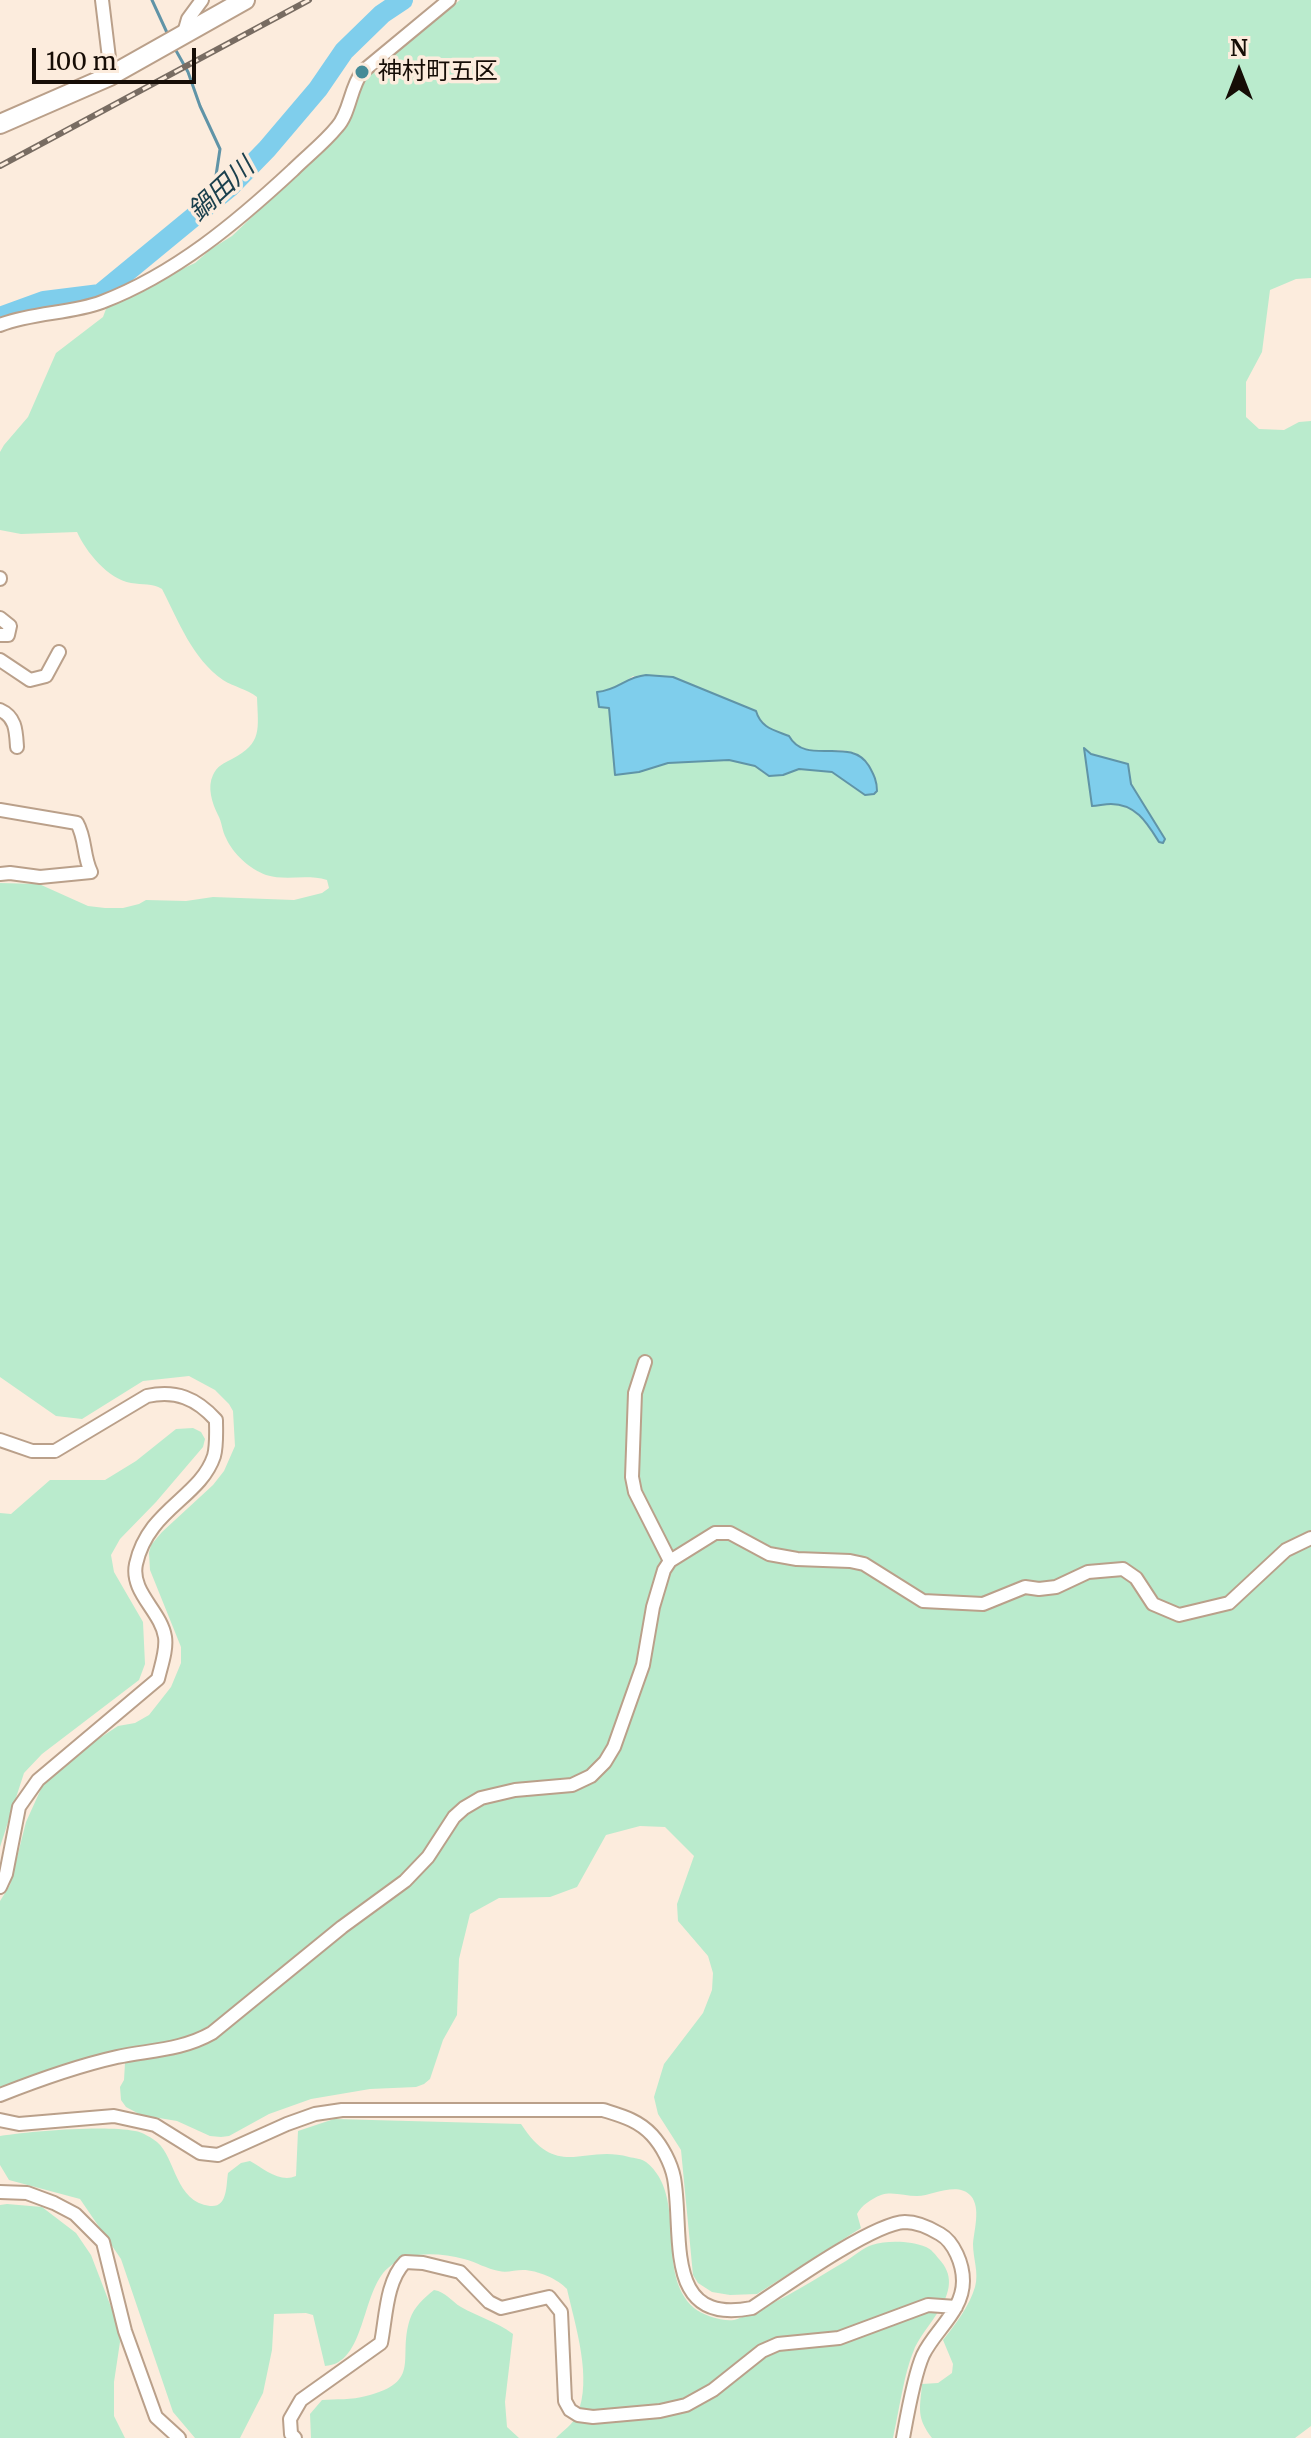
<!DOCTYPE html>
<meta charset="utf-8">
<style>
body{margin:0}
#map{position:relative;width:1311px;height:2438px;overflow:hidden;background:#fcecdd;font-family:Merriweather,serif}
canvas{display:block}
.north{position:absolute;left:1199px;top:32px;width:80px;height:80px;-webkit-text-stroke:6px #fcecdd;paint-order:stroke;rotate:0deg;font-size:22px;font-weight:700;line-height:32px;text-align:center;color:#160d06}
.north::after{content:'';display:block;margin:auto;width:28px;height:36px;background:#160d06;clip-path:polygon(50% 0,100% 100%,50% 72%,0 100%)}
.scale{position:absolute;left:32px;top:48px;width:164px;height:36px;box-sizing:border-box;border:4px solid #160d06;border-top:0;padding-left:10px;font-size:24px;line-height:28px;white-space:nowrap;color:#160d06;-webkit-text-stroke:6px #fcecdd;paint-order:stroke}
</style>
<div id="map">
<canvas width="1311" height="2438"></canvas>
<div class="north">N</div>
<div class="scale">100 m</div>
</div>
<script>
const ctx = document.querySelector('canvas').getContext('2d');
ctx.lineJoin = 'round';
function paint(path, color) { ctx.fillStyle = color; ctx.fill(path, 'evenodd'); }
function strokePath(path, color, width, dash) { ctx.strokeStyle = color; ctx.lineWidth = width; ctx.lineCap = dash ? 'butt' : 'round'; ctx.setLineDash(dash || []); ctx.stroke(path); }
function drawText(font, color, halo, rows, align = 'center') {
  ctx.font = font + ' Merriweather,"Noto Sans JP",serif'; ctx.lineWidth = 7; ctx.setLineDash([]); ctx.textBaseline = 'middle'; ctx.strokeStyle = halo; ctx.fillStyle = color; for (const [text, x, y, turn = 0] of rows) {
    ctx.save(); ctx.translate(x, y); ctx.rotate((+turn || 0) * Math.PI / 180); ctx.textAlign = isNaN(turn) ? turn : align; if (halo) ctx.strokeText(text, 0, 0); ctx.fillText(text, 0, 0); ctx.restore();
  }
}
const green = new Path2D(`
 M460,0H1311V278L1296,279L1270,290L1262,352L1246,382V417L1259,429L1284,430L1299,422L1311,421V2426L1295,2438H932C916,2417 920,2409 922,2384L938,2383L952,2373L953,2364L943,2340C955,2325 970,2305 975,2287C979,2272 973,2259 973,2244C974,2230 981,2208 971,2196C957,2181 933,2196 917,2196C905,2196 892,2191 881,2195C871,2199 862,2205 857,2214L861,2228L757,2294L730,2295L712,2292L698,2283L693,2275L681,2150L658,2114L654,2097L664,2064L703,2013L712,1990L713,1973L708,1956L678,1921L677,1904L694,1856L665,1827L640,1826L606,1835L577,1887L550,1897L499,1898L470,1914L459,1959L457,2015L443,2040L430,2079L424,2084L416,2087L370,2089L311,2099L269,2114L229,2136L221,2137L210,2136L177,2121L141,2115L126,2107L121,2100L120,2087L124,2080L125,2063L117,2058L0,2093V1901L10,1885L26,1822L45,1780L77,1753L118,1726L135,1723L149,1715L171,1687L181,1663V1647L150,1570L149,1553L151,1545L162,1532L213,1485L224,1471L235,1446L233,1411L229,1404L215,1390L189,1376L143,1381L82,1419L56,1416L0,1377V883L39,884L88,906L105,908H123L139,904L146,900L186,901L213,897L294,900L322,893L329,888L327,880C307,874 285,881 266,875C250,869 233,854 226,838C222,831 222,822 218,815C212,803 207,787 213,775C217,766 224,763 232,759C263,743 258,729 257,697C247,689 234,687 223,680C192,658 179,622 162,589C152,583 143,585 131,583C108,579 86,552 77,532L21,534L0,530V452L4,445L28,417L56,353L103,317L106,309L119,298L195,263L211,249L232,236L344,129L368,73ZM633,676L757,715L768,728L789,736C806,765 845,737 866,761C870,766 873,773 876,779L857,790L832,772L799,769L783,775L765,774L755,766L729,760L668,763L639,772L615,775L609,707L612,691ZM1085,749L1091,754L1128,764L1131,784L1165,839L1159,842C1144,819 1129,798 1099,806Z
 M193,1428L201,1432L205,1439L203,1447L156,1502L120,1539L111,1555L114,1572L143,1622L145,1664L139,1680L42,1754L24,1773L0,1847V1513L11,1514L50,1480H105L136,1461L176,1429Z
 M334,2119L521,2124C558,2181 583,2144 629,2157C634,2158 642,2159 646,2162C689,2196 654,2273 694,2308C702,2315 723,2322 734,2320C739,2319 746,2315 751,2313C785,2299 815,2279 846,2261C854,2256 863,2248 872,2245C888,2240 911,2241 926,2247C931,2249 935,2254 939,2259C968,2290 926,2322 914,2350C904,2373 899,2412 893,2438H556C563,2431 574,2423 577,2415C593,2379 575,2325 567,2289C558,2279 537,2270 523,2270C515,2270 506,2273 499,2271C487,2269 476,2262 464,2259C439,2253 408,2250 388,2268C361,2291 366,2364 325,2366L313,2315L306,2313L274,2314L272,2350L263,2393L240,2438H195L173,2412L121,2259L80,2199L9,2180L0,2165V2136C33,2131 104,2125 135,2131C142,2132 152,2138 157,2142C176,2158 175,2202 210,2206C228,2208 226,2185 228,2173L241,2163L250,2161C264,2169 280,2183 296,2176L298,2131Z
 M7,2204L42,2207L76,2233L91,2255L118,2325L120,2342L114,2382V2416L125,2438H0V2205Z
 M434,2290C446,2292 451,2301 461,2307C478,2317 496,2321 513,2334L505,2402L507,2427L519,2438H311L310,2414L322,2400C336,2399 352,2400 366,2396C423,2382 397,2358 410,2319C414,2307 424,2298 434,2290Z`);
const water = new Path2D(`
 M646,675L673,677L756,711C761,728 774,730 789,736C806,767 850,735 869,766C874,775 877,781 877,791L874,794L865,795L832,772L799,769L783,775L769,776L755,766L729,760L668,763L639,772L615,775L609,708L599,707L597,692C619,690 625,677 646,675Z
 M1084,748L1091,754L1128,764L1131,784L1165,839L1163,843L1159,842C1147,823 1136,804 1111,804C1104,804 1098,806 1092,806Z`);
const stream = new Path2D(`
 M152,0L169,37
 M174,47L188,72L200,106L220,149L212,202`);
const river = new Path2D(`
 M0,317L44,301L100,294L230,187L267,149L318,89L344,51L382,14L403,0`);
const minor = new Path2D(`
 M102,0L109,58L105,68L110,76
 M184,33L188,19L202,0
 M0,325C34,312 70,314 102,302C175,274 236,223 293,170C307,156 324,143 337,127C350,113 350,88 362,72L449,0
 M0,579V578
 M0,618L10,626L8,635H0
 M0,660L30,680L46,676L59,652
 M0,710C16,717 16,731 17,747
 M0,810L77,823C86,839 83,856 91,872L40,877L10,873L0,874
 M645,1362L635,1393L632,1477L635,1492L670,1561
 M0,1440L32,1451H55L147,1396C176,1390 196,1398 216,1420C216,1431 217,1445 214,1456C200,1498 148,1509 136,1564C130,1592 161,1611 165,1637C167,1650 161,1666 158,1679L38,1780L19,1807L6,1874L0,1887
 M0,2095C38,2080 77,2066 117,2057C151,2050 182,2050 212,2033L342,1927L405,1881L428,1857L454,1817L464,1808L481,1798L515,1790L572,1785L591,1776L605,1762L614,1747L643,1665L653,1607L664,1570L670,1561L715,1533H730L769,1554L797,1559L850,1561L864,1564L923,1601L983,1604L1025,1587L1039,1589L1056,1587L1088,1572L1123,1569L1136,1578L1153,1604L1179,1615L1229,1603L1286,1550L1311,1538
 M0,2120L19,2124L114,2116L155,2125L200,2153L218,2155L287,2124L315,2114L342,2110H603C622,2116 638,2120 652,2135C662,2146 671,2163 674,2178C684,2234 662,2326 752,2308C782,2288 873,2223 905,2222C917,2222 930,2228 940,2234C954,2242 963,2264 963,2281C963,2311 935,2330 923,2355C914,2375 907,2416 903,2438
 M0,2192L27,2193L54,2203L75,2214L103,2242L125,2331L156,2417L179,2438
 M295,2438L291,2434L290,2419L301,2400L381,2343C386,2318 386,2281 405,2262L423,2263L460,2272L489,2302L501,2308L549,2297L561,2312L565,2401L570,2410L578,2415L593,2417L660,2411L686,2405L713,2390L762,2351L778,2344L839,2338L928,2305L956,2307`);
const highway = new Path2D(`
 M0,124L110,76L245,0`);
const rail = new Path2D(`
 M0,166L309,0`);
const markers = [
 [362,72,8,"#468b97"]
];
const poiNames = [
 ["神村町五区",378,72]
];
const waterNames = [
 ["鍋田川",222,190,-43]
];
paint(green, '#baebcd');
paint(water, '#7fceec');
strokePath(water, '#6094a7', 2);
strokePath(stream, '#6094a7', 3);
strokePath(river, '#7fceec', 20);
strokePath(minor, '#baa08a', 16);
strokePath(highway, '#baa08a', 22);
strokePath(minor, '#fff', 12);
strokePath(highway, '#fff', 18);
strokePath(rail, '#786c62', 6);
strokePath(rail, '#fcecdd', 3, [9]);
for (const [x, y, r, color] of markers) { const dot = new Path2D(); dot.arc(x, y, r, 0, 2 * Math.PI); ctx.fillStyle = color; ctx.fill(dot); strokePath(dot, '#fcecdd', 3); }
drawText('24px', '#160d06', '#fcecdd', poiNames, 'left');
drawText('italic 26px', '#1b404d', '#fcecdd', waterNames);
</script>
